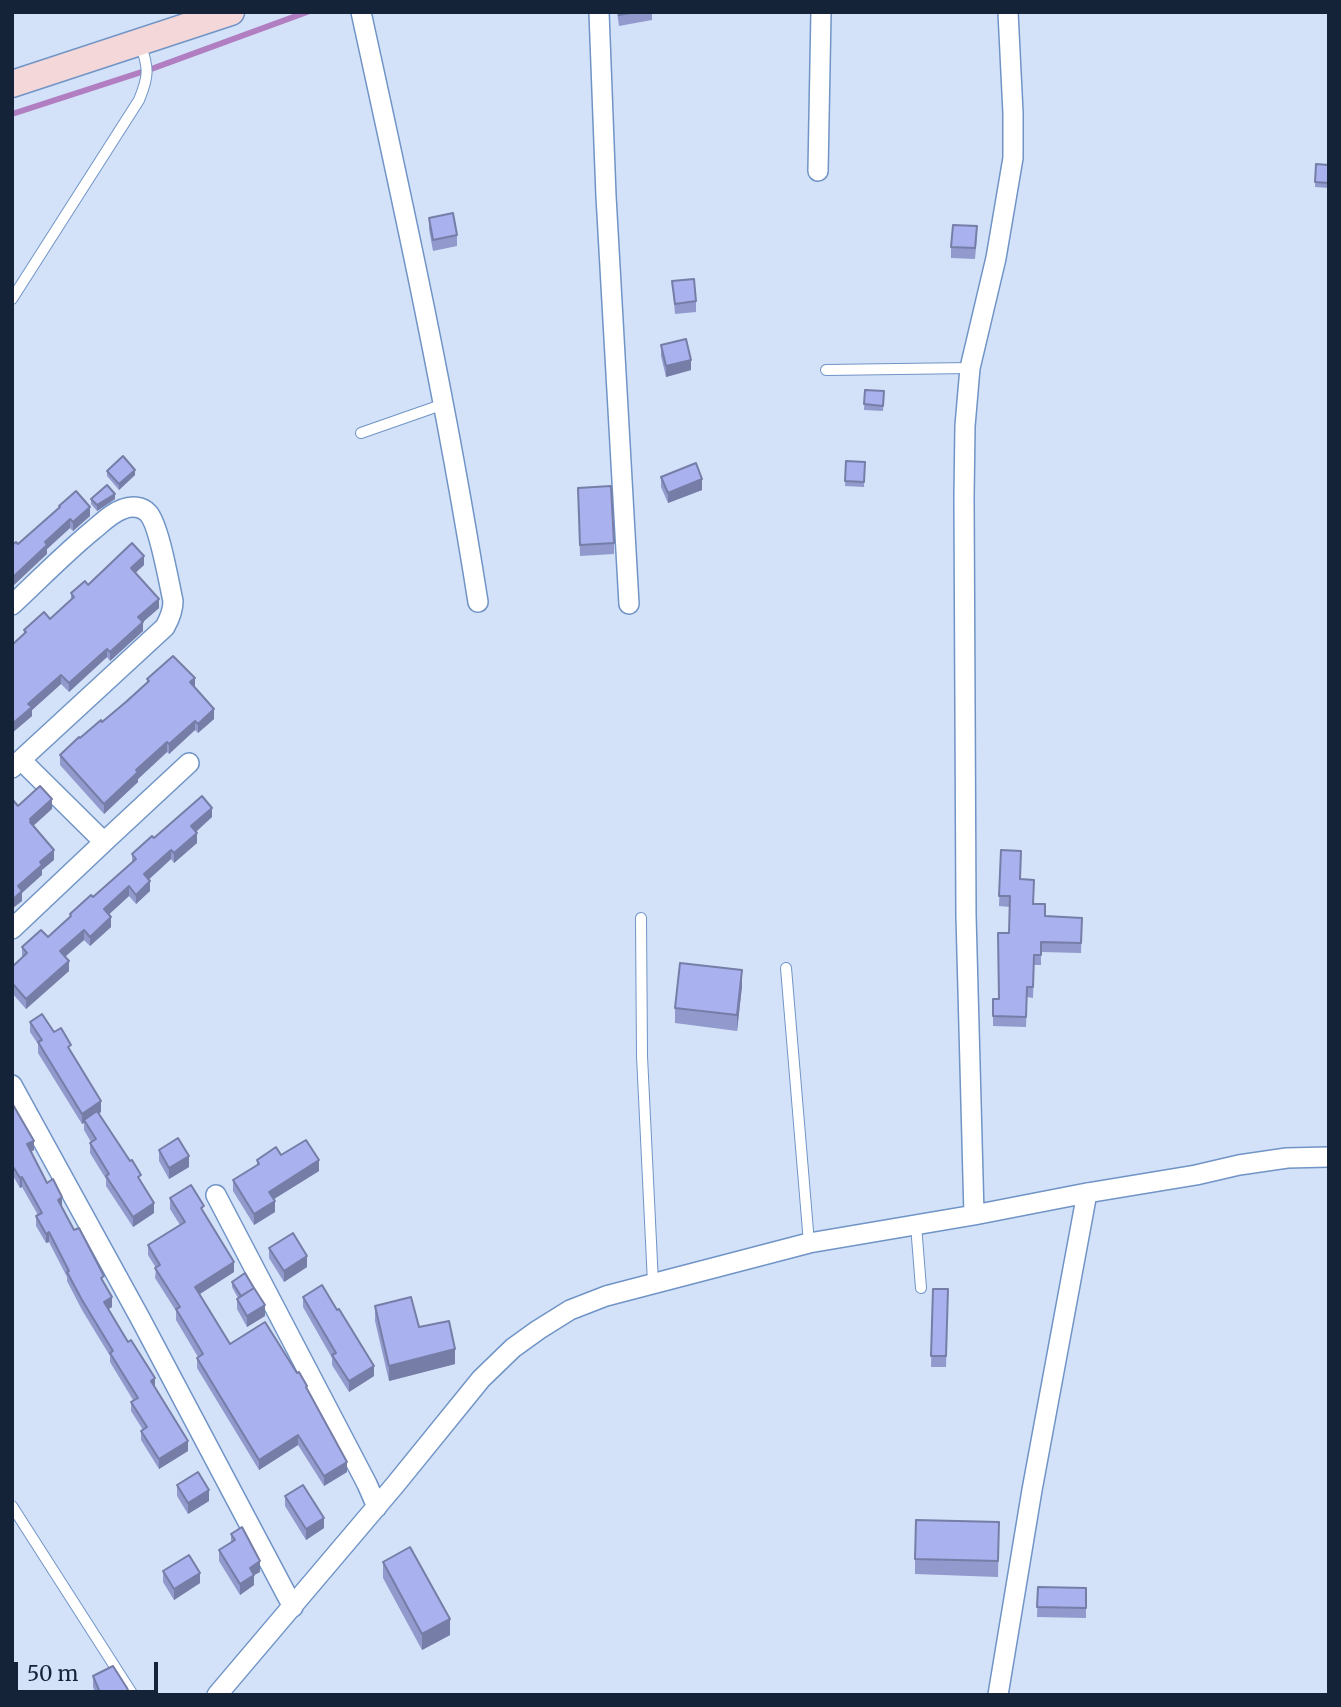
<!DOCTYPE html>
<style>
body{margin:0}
#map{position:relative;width:1341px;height:1707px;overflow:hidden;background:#d3e2f8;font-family:Merriweather,serif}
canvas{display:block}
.frame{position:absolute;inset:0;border:14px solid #142337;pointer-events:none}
.scale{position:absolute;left:14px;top:1662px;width:144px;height:32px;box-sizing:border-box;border:4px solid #142337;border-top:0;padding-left:9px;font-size:21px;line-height:24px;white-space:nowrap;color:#142337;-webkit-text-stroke:5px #d3e2f8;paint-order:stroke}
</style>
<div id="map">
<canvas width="1341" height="1707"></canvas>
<div class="frame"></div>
<div class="scale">50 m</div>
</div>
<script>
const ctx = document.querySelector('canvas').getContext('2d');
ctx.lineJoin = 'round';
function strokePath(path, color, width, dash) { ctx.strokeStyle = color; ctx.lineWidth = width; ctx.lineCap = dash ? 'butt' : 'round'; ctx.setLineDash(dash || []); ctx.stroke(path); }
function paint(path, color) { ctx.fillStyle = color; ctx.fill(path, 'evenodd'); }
const stream = new Path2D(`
 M12,114L154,68L307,12`);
const lane = new Path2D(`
 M12,299L139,100C149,76 149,68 140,43
 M826,370L970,368
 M361,433L444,404
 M641,918L642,1056L653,1283
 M786,968L809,1243
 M916,1225L921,1288
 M12,1506L133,1695`);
const street = new Path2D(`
 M361,12C404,208 447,404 478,602
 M599,12L606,196L629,604
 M818,171L821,12
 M12,605C39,580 64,554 92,531C102,523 111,513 123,509C131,506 142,506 148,513C159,524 169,583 173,601C173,611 170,618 165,627L12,768
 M104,842L189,763
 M12,929L104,842L21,760
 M12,1085L140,1318L293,1607
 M216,1195L367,1484L377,1507
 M974,1215L966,915L964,497L965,426L970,368L996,258L1013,158V113L1008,12
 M217,1695L395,1485L481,1379L513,1348L538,1330L570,1310L606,1296L809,1243L974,1215L1087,1193L1196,1175L1239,1165L1287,1158L1329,1157
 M998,1695L1032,1490L1087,1193`);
const secondary = new Path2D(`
 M12,84L231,12`);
const wall = new Path2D(`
 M617,12H652V20L619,26Z
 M1316,164L1329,165V188L1315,187Z
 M429,218L457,235V246L433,251L429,229Z
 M977,237L975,259L951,258V247Z
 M672,281L696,301V312L675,314Z
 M661,345L691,370L666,377L661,356Z
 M865,390L884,391L883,411L864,410Z
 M846,461L865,462L864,487L845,486Z
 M107,471L135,475L119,490L107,476Z
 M661,477L702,490L668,503L661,487Z
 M578,488L614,543V554L580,556Z
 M91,499H115L97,511L91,504Z
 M59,506L90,516L73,531L70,528L47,549V554L18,544L59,508Z
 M144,565L135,573L159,608L143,622V631L110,661L107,657L69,692L61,684L32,710V716L12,733V645L24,634V630L50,619L71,600V593L88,585Z
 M147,679L195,688L214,719L198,733L195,730L169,754L167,752L138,779V782L104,814L60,765V755L102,722L147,682Z
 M212,817L196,832L197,843L174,863L171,859L148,880L150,891L136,904L129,896L109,914L111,927L90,946L84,940L65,957L69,971L26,1009L12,993V967L22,958V947L48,937L70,918V914L93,897L132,863V854L154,838Z
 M1001,850L1021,879L1033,904L1045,917L1082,918L1081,953L1041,952V965H1034L1033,998L1027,997L1026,1027L993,1026V999H999L1009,933L1010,907L999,906Z
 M742,986L737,1031L675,1023V1008Z
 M30,1022L54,1032L71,1052L101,1112L98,1114L141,1182L154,1213L133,1227L106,1186V1179L90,1153V1143L91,1142L84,1130V1123L82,1124L38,1053V1044L30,1032Z
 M12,1103L34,1150L31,1152L47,1183L62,1207L104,1284L112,1307L108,1309L155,1388L188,1451L159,1469L141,1440V1431L143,1430L131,1411V1402L133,1400L110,1362V1356L82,1310L67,1281V1277L49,1242L46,1243L36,1226V1216L38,1215L22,1187L20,1188L12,1174Z
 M159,1150L189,1167L169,1179L159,1161Z
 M281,1155L319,1171L274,1199L275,1212L254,1225L233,1191V1180L257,1165V1160Z
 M170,1198L204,1213L234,1272L200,1294L230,1344L297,1373L307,1389L347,1472L324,1486L298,1445L259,1470L197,1368V1358L198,1357L176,1320V1311L155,1278L156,1268L148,1255V1245L180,1225L170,1209Z
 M269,1248L307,1267L284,1282L269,1258Z
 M232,1282L265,1316L247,1327L237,1309V1299L238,1298L232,1287Z
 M933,1289H948L946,1367H931Z
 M303,1297L374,1376L349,1392L332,1365V1358L303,1307Z
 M375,1306L419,1327L455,1364L389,1381L375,1321Z
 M177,1485L209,1501L188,1514L177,1496Z
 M285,1496L324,1528L306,1540L285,1506Z
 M999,1522L998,1577L915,1574V1559Z
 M231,1534L260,1572L254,1575V1585L240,1595L219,1561V1550L231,1543Z
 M383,1562L450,1635L422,1650L383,1578Z
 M163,1571L200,1583L174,1600L163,1582Z
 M1038,1587L1086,1588V1618L1037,1617Z
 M93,1676L130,1695H96L93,1687Z`);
const shadedWall = new Path2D(`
 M691,360V370L666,377V366Z
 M135,470V475L119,490V484Z
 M702,479V490L668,503V493Z
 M115,494V499L97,511V505Z
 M90,507V516L73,531V522Z
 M70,519V528L47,549V554L12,587V578L45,542Z
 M144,556V565L131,577V568Z
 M159,599V608L143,622V631L110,661V652L138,617Z
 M107,649V657L69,692V683Z
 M61,675V684L32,710V716L12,733V724L28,704Z
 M195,678V688L190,682Z
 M214,709V719L198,733V724Z
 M195,721V730L169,754V744Z
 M167,742V752L138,779V782L104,814V804L136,770Z
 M52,799V809L31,828L30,819Z
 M212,808V817L191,836V826Z
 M197,833V843L174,863V853Z
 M54,850V860L42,870V875L22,893V901L12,909V900L18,886L40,862Z
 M171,850V859L144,884V874Z
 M150,881V891L136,904V895Z
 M129,886V896L104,919V909Z
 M111,917V927L90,946V937Z
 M84,930V940L60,961V951Z
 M69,961V971L26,1009V999Z
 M742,970V986L737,1031V1015Z
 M101,1101V1112L85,1122L84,1120V1123L82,1124V1114Z
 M34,1141V1150L27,1154V1144Z
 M189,1156V1167L169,1179V1168Z
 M319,1160V1171L269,1202V1192Z
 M22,1177V1187L20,1188V1178Z
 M62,1197V1207L58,1210V1200Z
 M275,1201V1212L254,1225V1214Z
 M154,1203V1213L133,1227V1217Z
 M49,1232V1242L46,1243V1234Z
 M307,1256V1267L284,1282V1271Z
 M234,1262V1272L195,1297V1287Z
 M112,1297V1307L104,1312V1302Z
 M265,1305V1316L247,1327V1316Z
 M455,1349V1364L389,1381V1366Z
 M374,1366V1376L349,1392V1381Z
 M155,1378V1387L151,1381Z
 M298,1435V1445L259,1470V1460Z
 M188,1441V1451L159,1469V1459Z
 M347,1462V1472L324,1486V1476Z
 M209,1490V1501L188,1514V1503Z
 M324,1518V1528L306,1540V1529Z
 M260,1561V1572L254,1575V1585L240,1595V1584L250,1568Z
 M200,1573V1583L174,1600V1589Z
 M450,1619V1635L422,1650V1634Z`);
const building = new Path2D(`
 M619,12H636L619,15Z
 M1316,164L1329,165V183L1315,182Z
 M453,213L457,235L433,240L429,218Z
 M953,225L977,226L975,248L951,247Z
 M694,279L696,301L675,304L672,281Z
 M686,339L691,360L666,366L661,345Z
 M865,390L884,391L883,406L864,404Z
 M123,456L135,470L119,484L107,471Z
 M846,461L865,462L864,482L845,481Z
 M696,463L702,479L668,493L661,477Z
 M107,485L115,494L97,505L91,499Z
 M611,486L614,543L580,545L578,488Z
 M76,491L90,507L73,522L70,519L45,542L47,545L12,578V545L16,542L18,544L60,507L59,506Z
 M132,543L144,556L131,568L159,599L138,617L143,622L110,652L107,649L69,683L61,675L28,704L32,707L12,724V645L26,632L24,630L44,612L50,619L74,597L71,593L85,581L88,585Z
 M173,656L195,678L190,682L214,709L198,724L195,721L169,744L167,742L136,770L138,772L104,804L60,755L79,737L80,738L101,720L102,722L126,702L149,681L147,679Z
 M40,786L52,799L30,819L31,821L30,822L54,850L40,862L42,865L18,886L22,891L12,900V799L18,806Z
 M202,796L212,808L191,826L197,833L174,853L171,850L144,874L150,881L136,895L129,886L104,909L111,917L90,937L84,930L60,951L69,961L26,999L12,983V967L27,953L22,947L41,930L48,937L71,916L70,914L91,895L93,897L136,859L132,854L152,836L154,838Z
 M1001,850L1021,851L1020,879L1034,880L1033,904H1045V916L1082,918L1081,943L1041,942V955H1034L1033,987H1027L1026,1017L993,1016V999H999L998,933H1009L1010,896H999Z
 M680,963L742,970L737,1015L675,1008Z
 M42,1014L54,1032L61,1028L71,1045L68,1047L101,1101L82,1114L38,1042L42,1040L30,1022Z
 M12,1103L34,1141L27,1144L47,1183L53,1179L62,1197L58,1200L74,1230L79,1228L104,1276L101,1278L112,1297L104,1302L128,1342L131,1340L155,1378L151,1381L188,1441L159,1459L141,1431L147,1427L131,1402L138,1398L110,1353L113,1351L82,1300L67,1272L69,1271L49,1232L46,1234L36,1216L42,1213L22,1177L20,1178L12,1165Z
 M97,1111L130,1161L132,1160L141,1175L138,1177L154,1203L133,1217L106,1176L109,1174L90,1143L96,1139L84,1120Z
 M178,1138L189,1156L169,1168L159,1150Z
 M306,1140L319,1160L269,1192L275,1201L254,1214L233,1180L259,1164L257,1160L276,1147L281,1155Z
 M191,1185L204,1206L201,1208L234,1262L195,1287L230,1344L265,1322L297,1373L299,1372L307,1386L306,1387L347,1462L324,1476L298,1435L259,1460L197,1358L203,1354L176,1309L180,1307L155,1268L160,1265L148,1245L185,1222L170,1198Z
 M293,1233L307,1256L284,1271L269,1248Z
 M245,1273L254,1288L241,1296L232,1282Z
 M322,1285L337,1310L339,1309L374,1366L349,1381L332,1355L336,1353L303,1297Z
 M254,1288L265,1305L247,1316L237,1299Z
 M933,1289H948L946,1356H931Z
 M411,1297L419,1327L449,1321L455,1349L389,1366L375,1306Z
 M198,1472L209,1490L188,1503L177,1485Z
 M303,1485L324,1518L306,1529L285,1496Z
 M916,1520L999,1522L998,1561L915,1559Z
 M242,1527L260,1561L250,1568L254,1575L240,1584L219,1550L235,1540L231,1534Z
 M410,1547L450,1619L422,1634L383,1562Z
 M189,1555L200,1573L174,1589L163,1571Z
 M1038,1587L1086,1588V1608L1037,1607Z
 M113,1666L127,1688L130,1695H101L93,1676Z`);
strokePath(stream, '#b07ec1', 6);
strokePath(lane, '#7094c6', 12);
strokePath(street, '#7094c6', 22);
strokePath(secondary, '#7094c6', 29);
strokePath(lane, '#fff', 10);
strokePath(street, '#fff', 19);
strokePath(secondary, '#f4d7d8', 26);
paint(wall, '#9199cd');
paint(shadedWall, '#767da7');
paint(building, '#a9b2ee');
strokePath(building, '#767da7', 2);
</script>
